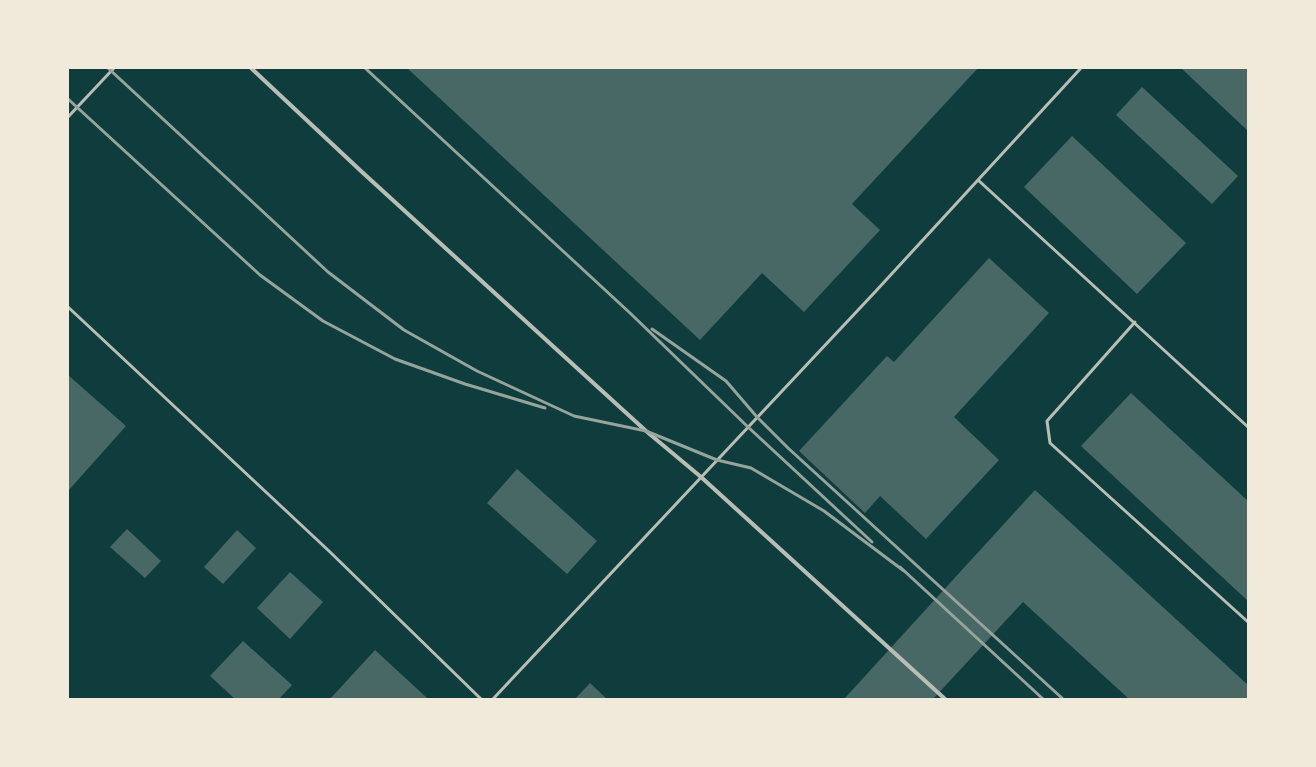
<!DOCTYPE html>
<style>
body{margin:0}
#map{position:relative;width:1316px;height:767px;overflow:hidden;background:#0f3d3e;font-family:"PT Sans Narrow",sans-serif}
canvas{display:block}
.frame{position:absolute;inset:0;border:69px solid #f1e9da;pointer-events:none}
</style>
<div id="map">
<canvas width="1316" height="767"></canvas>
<div class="frame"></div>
</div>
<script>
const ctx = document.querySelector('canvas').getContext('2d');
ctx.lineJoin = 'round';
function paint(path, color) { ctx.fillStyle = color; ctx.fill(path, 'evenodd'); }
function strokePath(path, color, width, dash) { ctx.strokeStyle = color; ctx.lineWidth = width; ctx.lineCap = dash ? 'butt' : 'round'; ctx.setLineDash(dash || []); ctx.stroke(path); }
const building = new Path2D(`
 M407,68H978L852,204L880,230L804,312L762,273L700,340Z
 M1181,68H1248V131Z
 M1142,87L1238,176L1212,204L1116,115Z
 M1072,136L1186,243L1137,294L1024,187Z
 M989,258L1049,313L954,417L999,460L926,539L880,496L865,513L799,451L887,356L894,362Z
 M68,375L126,426L68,491Z
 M1131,393L1248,501V601L1081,446Z
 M517,469L597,541L567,574L487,503Z
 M1035,490L1248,685V699H1129L1023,602L933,699H844Z
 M127,529L161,561L145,578L110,547Z
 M237,530L256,548L223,584L204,567Z
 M290,572L323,602L290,639L257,608Z
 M243,641L292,685L279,699H235L210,676Z
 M375,650L427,698L426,699H330Z
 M590,683L607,699H575Z`);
const service = new Path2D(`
 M68,117L114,68
 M978,180L1248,427
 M68,307L329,551L481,699
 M1135,322L1047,421L1050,443L1248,622
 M493,699L875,292L1081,68`);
const minor = new Path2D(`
 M251,68L362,172L646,431L701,477L945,699`);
const rail = new Path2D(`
 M108,68L328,272L404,330L477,371L574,416L646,431L717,460L751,468L824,511L904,571
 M365,68L630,313L748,427L872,542
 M68,99L260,275L323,321L395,359L465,384L545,408
 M652,329L726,381L757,417L788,448L1063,699
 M900,567L1043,699`);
paint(building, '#486865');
strokePath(service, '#b8beb3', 3);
strokePath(minor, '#b8beb3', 4);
strokePath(rail, '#97a49c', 3);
</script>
